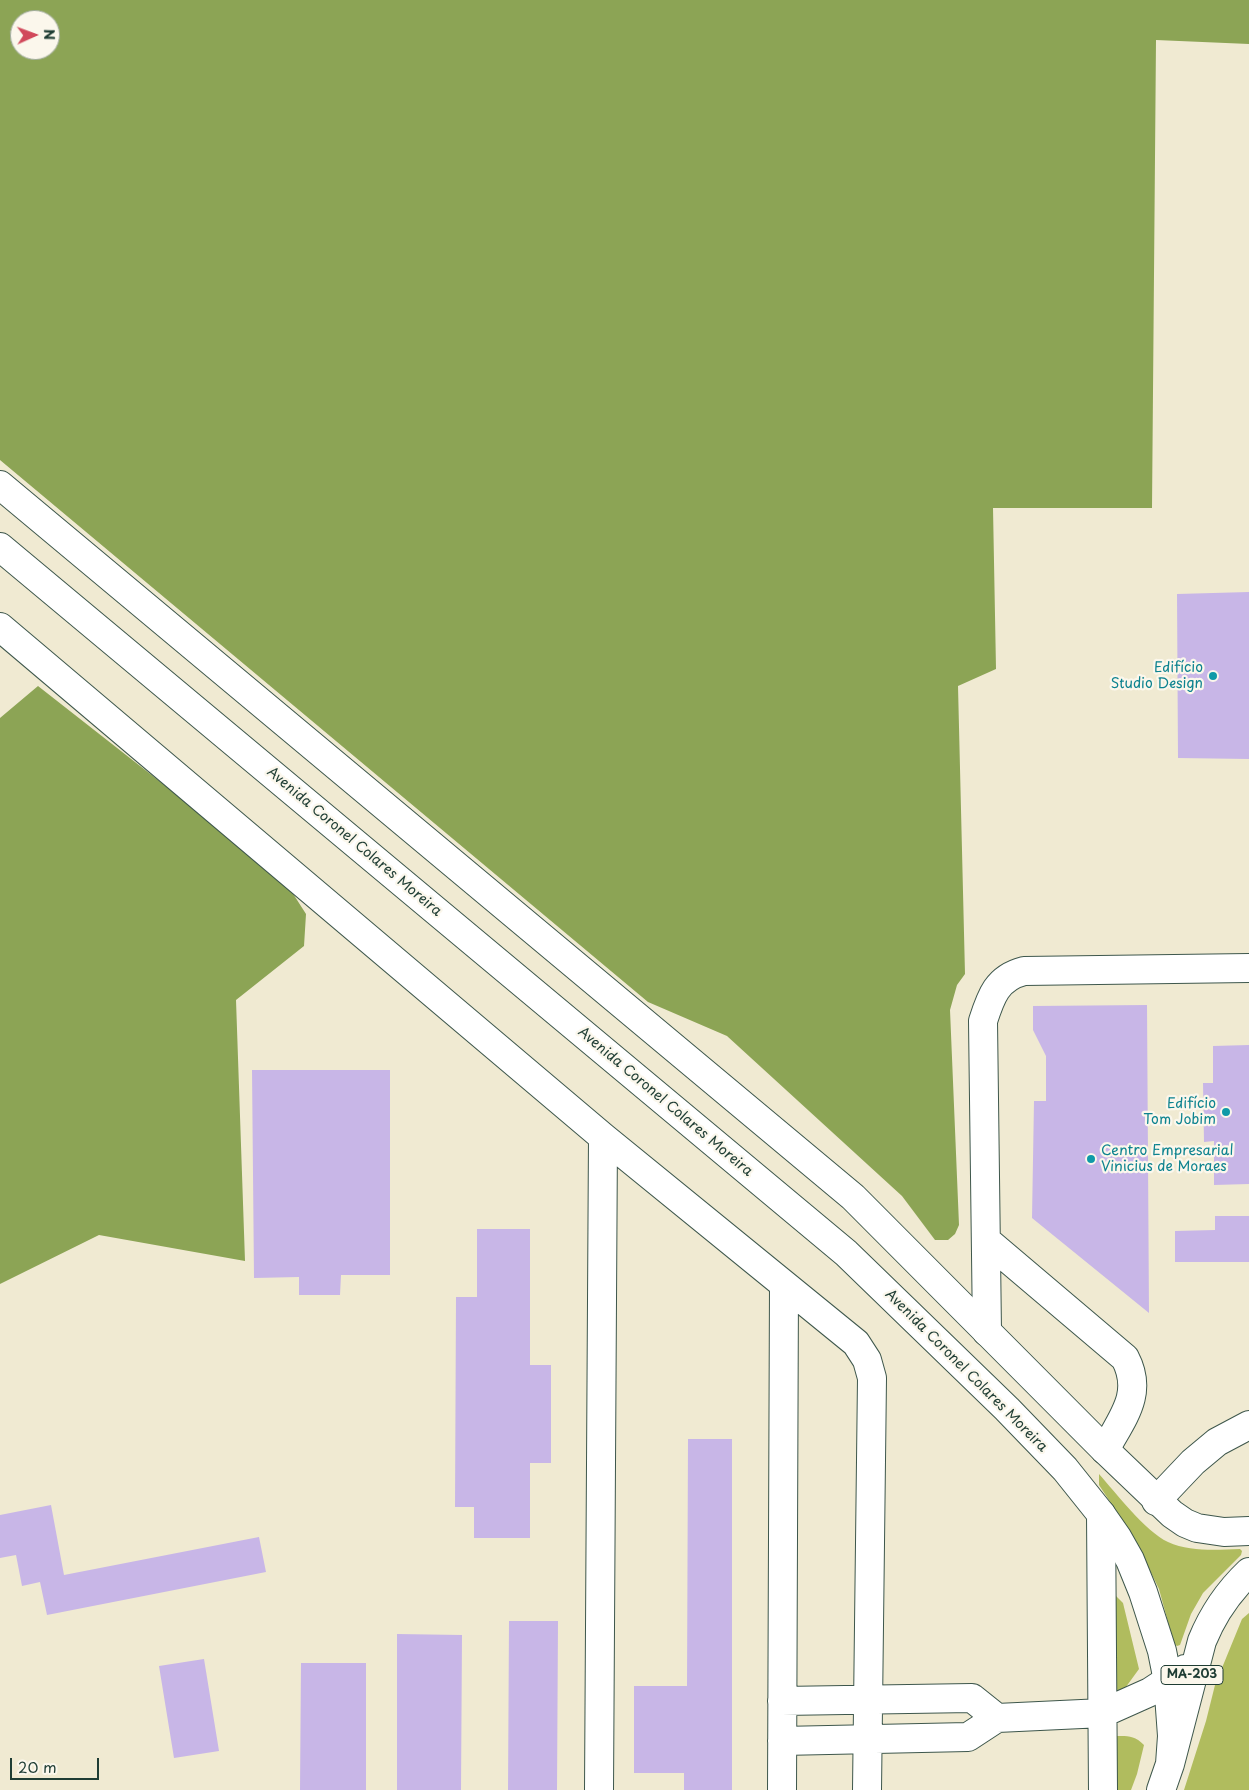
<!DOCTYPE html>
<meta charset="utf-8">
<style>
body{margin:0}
#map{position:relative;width:1249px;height:1790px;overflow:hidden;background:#f0ead2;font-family:"Playpen Sans",sans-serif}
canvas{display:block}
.north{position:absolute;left:10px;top:10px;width:50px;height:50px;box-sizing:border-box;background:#fbf7ec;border:1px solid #a3ada2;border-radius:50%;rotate:88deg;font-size:14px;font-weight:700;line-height:20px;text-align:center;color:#1f3d34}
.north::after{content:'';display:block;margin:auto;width:18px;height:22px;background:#d1495b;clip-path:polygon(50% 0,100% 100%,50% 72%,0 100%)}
.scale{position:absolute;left:10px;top:1758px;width:89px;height:22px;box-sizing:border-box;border:2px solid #1f3d34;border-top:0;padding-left:6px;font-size:15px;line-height:18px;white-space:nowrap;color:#1f3d34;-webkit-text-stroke:4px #fbf7ec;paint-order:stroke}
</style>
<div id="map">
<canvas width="1249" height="1790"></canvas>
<div class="north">N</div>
<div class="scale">20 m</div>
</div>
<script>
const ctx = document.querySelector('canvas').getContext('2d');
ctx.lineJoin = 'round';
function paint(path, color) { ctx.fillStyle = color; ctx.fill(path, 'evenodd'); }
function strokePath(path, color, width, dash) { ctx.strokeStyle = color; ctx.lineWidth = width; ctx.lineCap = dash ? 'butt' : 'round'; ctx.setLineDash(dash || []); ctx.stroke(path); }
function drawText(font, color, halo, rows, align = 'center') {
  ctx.font = font + ' "Playpen Sans",sans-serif'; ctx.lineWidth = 4.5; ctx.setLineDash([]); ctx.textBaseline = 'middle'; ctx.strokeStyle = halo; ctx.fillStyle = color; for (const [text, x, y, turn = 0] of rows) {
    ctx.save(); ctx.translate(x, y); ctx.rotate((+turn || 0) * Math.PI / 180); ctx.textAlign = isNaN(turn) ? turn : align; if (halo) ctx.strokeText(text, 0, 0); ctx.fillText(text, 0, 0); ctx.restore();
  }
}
const green = new Path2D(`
 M1099,1474C1116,1493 1145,1531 1168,1542C1190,1552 1217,1550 1240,1549L1242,1551L1241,1555L1203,1593L1191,1614L1180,1645L1177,1646L1174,1644L1159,1589L1134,1538L1099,1485Z
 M1115,1595L1123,1603L1139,1669L1123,1691L1116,1694Z
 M1249,1613V1790H1184L1206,1721L1215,1685L1242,1619Z
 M1115,1736C1128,1736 1134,1735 1144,1745L1137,1774L1131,1790H1114Z`);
const forest = new Path2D(`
 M0,0H1249V44L1156,40L1152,508H993L996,669L958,686L965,974L957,985L950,1010L959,1225L955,1234L948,1240H935L902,1196L727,1036L648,1002L0,460ZM20,20H50V50H20Z
 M38,686L283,878L306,914L304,946L236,1000L245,1261L99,1235L0,1284V718Z`);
const building = new Path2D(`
 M1249,592V759L1178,758L1177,594Z
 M1147,1005L1149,1313L1032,1218L1034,1101H1046V1056L1033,1030V1006Z
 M1249,1045V1184L1214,1185V1141L1204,1142L1203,1083H1213V1046Z
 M252,1070H390V1275H341L340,1295H299V1277L254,1278Z
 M1215,1216H1249V1262H1175V1231L1215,1230Z
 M477,1229H530V1365H551V1463H530V1538H474V1507H455L456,1297H477Z
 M688,1439H732V1790H684V1773H634V1686H687Z
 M51,1505L64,1575L259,1537L266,1572L47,1615L40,1582L22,1586L16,1555L0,1558V1515Z
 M509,1621H558L557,1790H508Z
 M397,1634L462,1635L461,1790H397Z
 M204,1659L219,1751L174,1758L159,1666Z
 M301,1663H366V1790H300Z`);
const minor = new Path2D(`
 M0,627L603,1137L856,1343L867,1360L872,1378L867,1790
 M987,1241L1125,1358C1144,1394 1122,1418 1105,1450
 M987,1332L983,1021C991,996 997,978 1024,971L1249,968
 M1156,1501L1193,1462L1217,1442L1249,1425
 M1101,1514L1103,1790
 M782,1701L972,1698L997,1718
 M782,1741L968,1737L997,1718L1103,1713L1150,1692L1185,1669
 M599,1790L603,1137
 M782,1790L784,1285`);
const major = new Path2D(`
 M0,485L853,1197L1105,1450L1172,1514L1185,1523L1197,1528L1224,1532L1249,1531
 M0,547L846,1253L1007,1409L1065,1469L1101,1514L1117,1537L1130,1560L1143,1592L1162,1651L1168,1681L1172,1736L1170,1764
 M1161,1790L1170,1764L1202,1641C1213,1614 1228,1592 1249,1572`);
const markers = [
 [1213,676,5,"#0f9aa8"],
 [1226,1112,5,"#0f9aa8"],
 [1091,1159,5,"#0f9aa8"]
];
const shields = [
 [1192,1675,62]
];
const shieldNames = [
 ["MA-203",1192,1675]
];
const cultureNames = [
 ["Edifício",1203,668],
 ["Studio Design",1203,684],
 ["Edifício",1216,1104],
 ["Tom Jobim",1216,1120],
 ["Centro Empresarial",1101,1151,"left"],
 ["Vinicius de Moraes",1101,1167,"left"]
];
const streetNames = [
 ["Avenida Coronel Colares Moreira",354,842,40],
 ["Avenida Coronel Colares Moreira",665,1102,40],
 ["Avenida Coronel Colares Moreira",966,1371,45]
];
paint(green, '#b0bc5e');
paint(forest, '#8ca455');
paint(building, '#c8b6e7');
strokePath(minor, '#3e574c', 30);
strokePath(major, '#3e574c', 30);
strokePath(minor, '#fff', 28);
strokePath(major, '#fff', 28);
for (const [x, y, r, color] of markers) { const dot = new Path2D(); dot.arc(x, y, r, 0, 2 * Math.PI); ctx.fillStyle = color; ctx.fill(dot); strokePath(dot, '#fbf7ec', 2); }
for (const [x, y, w] of shields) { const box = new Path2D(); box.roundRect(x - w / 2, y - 9.5, w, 19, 4); ctx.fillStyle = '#fbf7ec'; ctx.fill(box); strokePath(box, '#1f3d34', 1); }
drawText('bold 12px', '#1f3d34', null, shieldNames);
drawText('14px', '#0d838f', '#fbf7ec', cultureNames, 'right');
drawText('14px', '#1f3d34', '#fbf7ec', streetNames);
</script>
